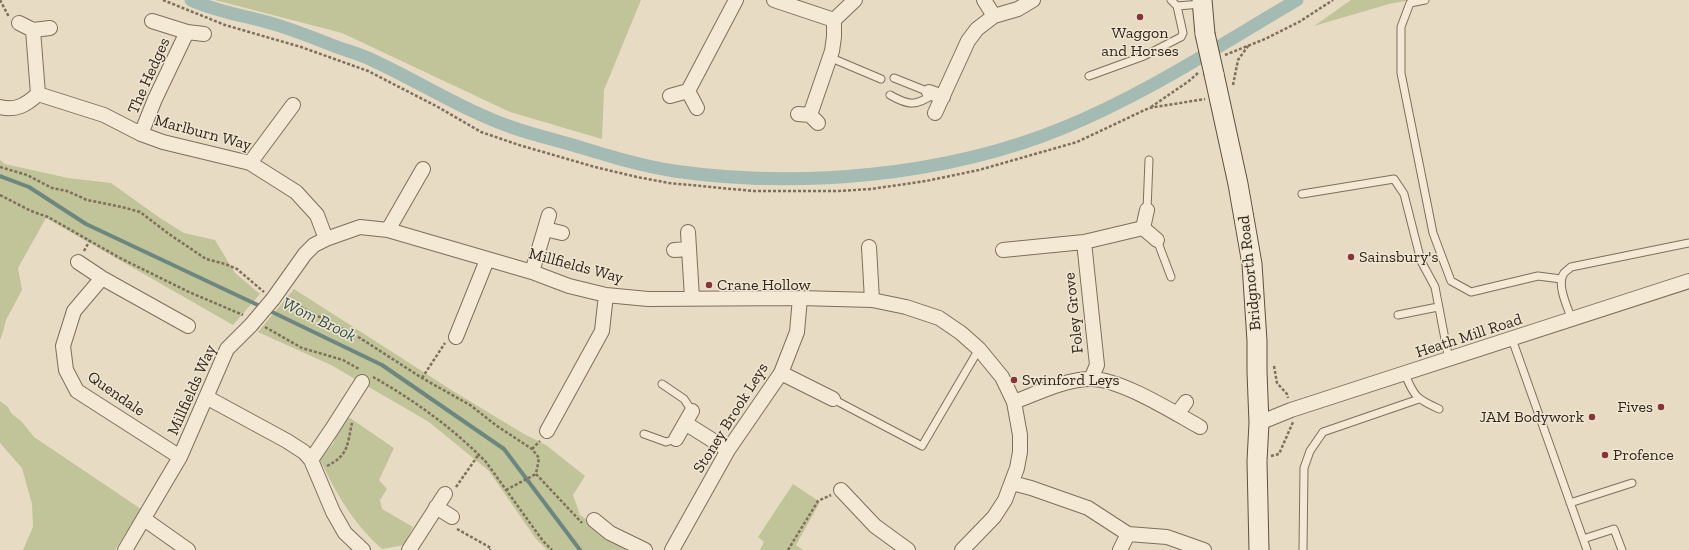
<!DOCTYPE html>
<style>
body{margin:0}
canvas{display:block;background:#e7dbc3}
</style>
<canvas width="1689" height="550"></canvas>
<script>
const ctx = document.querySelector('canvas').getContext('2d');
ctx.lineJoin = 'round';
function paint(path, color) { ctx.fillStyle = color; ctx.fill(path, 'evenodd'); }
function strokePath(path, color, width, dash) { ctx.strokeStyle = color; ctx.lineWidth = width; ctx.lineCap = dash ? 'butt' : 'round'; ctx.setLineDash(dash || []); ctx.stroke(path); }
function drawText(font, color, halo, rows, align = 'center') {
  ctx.font = font + ' "Zilla Slab",serif'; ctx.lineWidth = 3; ctx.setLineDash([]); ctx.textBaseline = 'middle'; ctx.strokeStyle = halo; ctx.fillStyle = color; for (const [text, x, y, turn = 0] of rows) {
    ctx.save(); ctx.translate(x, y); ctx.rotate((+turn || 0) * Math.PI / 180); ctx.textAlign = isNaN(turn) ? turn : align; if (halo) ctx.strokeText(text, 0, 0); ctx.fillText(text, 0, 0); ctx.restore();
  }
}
const green = new Path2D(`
 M215,0H641L604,90L602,139L510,112L342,33Z
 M1351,0H1410L1389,4L1314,26Z
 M0,160L5,164L68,178L111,183L160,218L184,233L215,240L235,273L260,294L233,325L46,218L18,268L22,290L6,320L3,332L0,340Z
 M294,289L453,391L524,434L546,445L585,476L573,495L580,515L631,550H547L536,539L489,471L429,422L331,365L258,332Z
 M0,401L8,407L11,413L22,422L34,437L141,509L115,550H23L33,527L32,504L22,468L0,443Z
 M347,416L394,448L379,480L387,489L380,500L382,509L413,527L404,545L382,549C351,521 337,494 319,458L333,444L339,430Z
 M793,484L820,502L796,545L803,550H760L764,542L758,537Z`);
const stream = new Path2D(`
 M0,176L29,187L86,224L262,307
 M268,310L382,365L504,449L580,550`);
const canal = new Path2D(`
 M191,0C213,10 235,14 259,20C285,26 311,37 337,47C348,51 359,54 370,59C418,81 464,111 514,128C534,135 556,140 576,146C609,156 641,166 674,171C799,189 946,176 1063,128C1146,94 1220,45 1297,0`);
const path = new Path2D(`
 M0,0L9,17
 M163,0L225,25L301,47L368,71L438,107L481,132L519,145L595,167L637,177L669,183L753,191H839L871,189L926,181L979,170L1077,142L1149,108L1205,99
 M1225,55L1265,39L1299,22L1333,0
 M1233,85L1238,60L1248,46
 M1151,107L1189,81L1199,72
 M0,167L27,175L52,188L67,191L87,200L122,207L140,212L169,234L206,259L225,264L237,269L264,292
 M0,195L31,211L48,217L120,258L189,292L243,315
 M84,251L90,240
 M287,300L360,338L422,378L470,405L497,426L532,449L539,458L536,474L582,523
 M265,327L302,348L343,360L359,369
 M1274,366L1277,383L1287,394L1288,398
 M373,377C414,400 454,429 486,462L543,541L552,550
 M422,378L445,343
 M532,449L540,441
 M1271,456L1279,454L1293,422
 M327,466C349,455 347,445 352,423
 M456,487L479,454
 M506,490L536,474
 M457,529L491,548L490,550
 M788,550L818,501L831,495`);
const service = new Path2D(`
 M1171,0L1177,6
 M1425,0L1410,3L1401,27V73L1433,233L1451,281L1471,292L1538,276L1561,279
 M829,57L881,79
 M1089,76L1144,56L1181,37L1183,33L1177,6L1202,4
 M894,78L929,92
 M890,95C909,106 916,106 934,94
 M1302,194L1394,179L1404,194L1421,261L1435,287L1449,360
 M1147,210L1149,160
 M1157,240L1171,277
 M1398,315L1438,307
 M1572,320C1568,308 1556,285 1564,273C1566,271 1569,269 1571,267L1689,243
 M1512,339L1587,550
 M1405,374C1414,397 1417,399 1439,409
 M662,384L684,399L692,411
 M833,399L922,446L979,349
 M644,434L666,442L676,439
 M1570,503L1632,483
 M1583,539L1614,529L1622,550
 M1303,550L1304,468L1310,451L1323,432L1419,399`);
const minor = new Path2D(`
 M774,0L834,20V37L832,51L810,115
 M984,0L994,16
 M834,20L855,0
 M152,21L187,32L204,34
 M19,23L33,30L50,28
 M33,30L38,94
 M688,91L736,0
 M929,92L943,97
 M670,96L688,91L697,108
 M0,107C16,111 26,105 38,94L104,115L141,134L163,142L250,163L296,192L317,215L326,239
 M935,113L968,41L977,29L994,16L1018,9L1033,0
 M798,114L810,115L818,123
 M141,134L155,99L187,32
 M250,163L293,105
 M1147,210L1143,228L1157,240
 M545,229L562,233
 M388,230L423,169
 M688,232L692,298
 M1084,242L1097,365L1091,379
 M869,247L872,300
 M674,250L689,249
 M1003,250L1084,242L1143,228
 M78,262L102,278L188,326
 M532,272L549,215
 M102,278L74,311L63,346L66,370L77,391L180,457
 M273,299L305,254L314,245L326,239L360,227L388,230L532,272L569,286L606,295L648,299L800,298L872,300L906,307L939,318L961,333L979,349L1002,377L1014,402L1020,435V452L1017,468L1005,500L994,517L962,550
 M456,337L487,260
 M781,373L833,399
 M206,397L287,441L304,452L311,460L333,512L345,533L363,550
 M1014,402C1038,393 1065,379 1091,379C1121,379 1173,412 1200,427
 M1177,414L1186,402
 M685,423L728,450
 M1259,423L1291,410L1689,281
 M547,431L602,331L606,295
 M676,439L692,411
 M311,460L332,429L362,382
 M1012,483L1031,488L1088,508L1128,534L1167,537L1204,550
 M841,490L875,526L908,550
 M436,507L452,517
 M144,519L188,550
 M594,520L610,533L645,550
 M125,550L180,457L227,349L251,325
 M409,550L445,494
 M672,550L728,450L781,373L797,332L800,298
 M1120,550L1128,534`);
const secondary = new Path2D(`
 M1202,0L1205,34
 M1214,74L1238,184L1252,264L1257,341V372L1259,423L1257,461L1259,550`);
const minorBridge = new Path2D(`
 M251,325L273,299`);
const secondaryBridge = new Path2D(`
 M1205,34L1214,74`);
const markers = [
 [1140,17,4,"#863437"],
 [1351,257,4,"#863437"],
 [709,285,4,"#863437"],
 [1014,380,4,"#863437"],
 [1661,407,4,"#863437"],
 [1592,417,4,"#863437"],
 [1605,455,4,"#863437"]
];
const poiNames = [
 ["Waggon",1140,33,"center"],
 ["and Horses",1140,51,"center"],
 ["Sainsbury's",1359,257],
 ["Crane Hollow",717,285],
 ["Swinford Leys",1022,380],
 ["Fives",1653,407,"right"],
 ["JAM Bodywork",1584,417,"right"],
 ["Profence",1613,455]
];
const streetNames = [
 ["The Hedges",149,76,-66],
 ["Marlburn Way",203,133,15],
 ["Millfields Way",576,266,15],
 ["Bridgnorth Road",1250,273,-96],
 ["Foley Grove",1074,313,-96],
 ["Heath Mill Road",1469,336,-18],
 ["Millfields Way",192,390,-66],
 ["Quendale",116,394,35],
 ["Stoney Brook Leys",731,418,-58]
];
const waterNames = [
 ["Wom Brook",319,320,26]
];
paint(green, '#c0c498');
strokePath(stream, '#6d8780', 4);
strokePath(canal, '#a4bbb3', 13);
strokePath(service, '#7f6e5c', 9);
strokePath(minor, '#7f6e5c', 16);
strokePath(secondary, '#614f3f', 21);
strokePath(path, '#7f6e5c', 2.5, [3, 2]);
strokePath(service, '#f3e9d5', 7);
strokePath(minor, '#f3e9d5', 14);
strokePath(secondary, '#f3e9d5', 19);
strokePath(minorBridge, '#7f6e5c', 16, []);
strokePath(secondaryBridge, '#614f3f', 21, []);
strokePath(minorBridge, '#f3e9d5', 14);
strokePath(secondaryBridge, '#f3e9d5', 19);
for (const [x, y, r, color] of markers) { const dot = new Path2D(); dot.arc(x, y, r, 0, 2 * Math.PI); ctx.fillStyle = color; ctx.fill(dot); strokePath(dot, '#f0e6d1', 1.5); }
drawText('16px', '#31271e', '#f0e6d1', poiNames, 'left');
drawText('16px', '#31271e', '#f0e6d1', streetNames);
drawText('italic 17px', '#2f4f4c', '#f0e6d1', waterNames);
</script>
